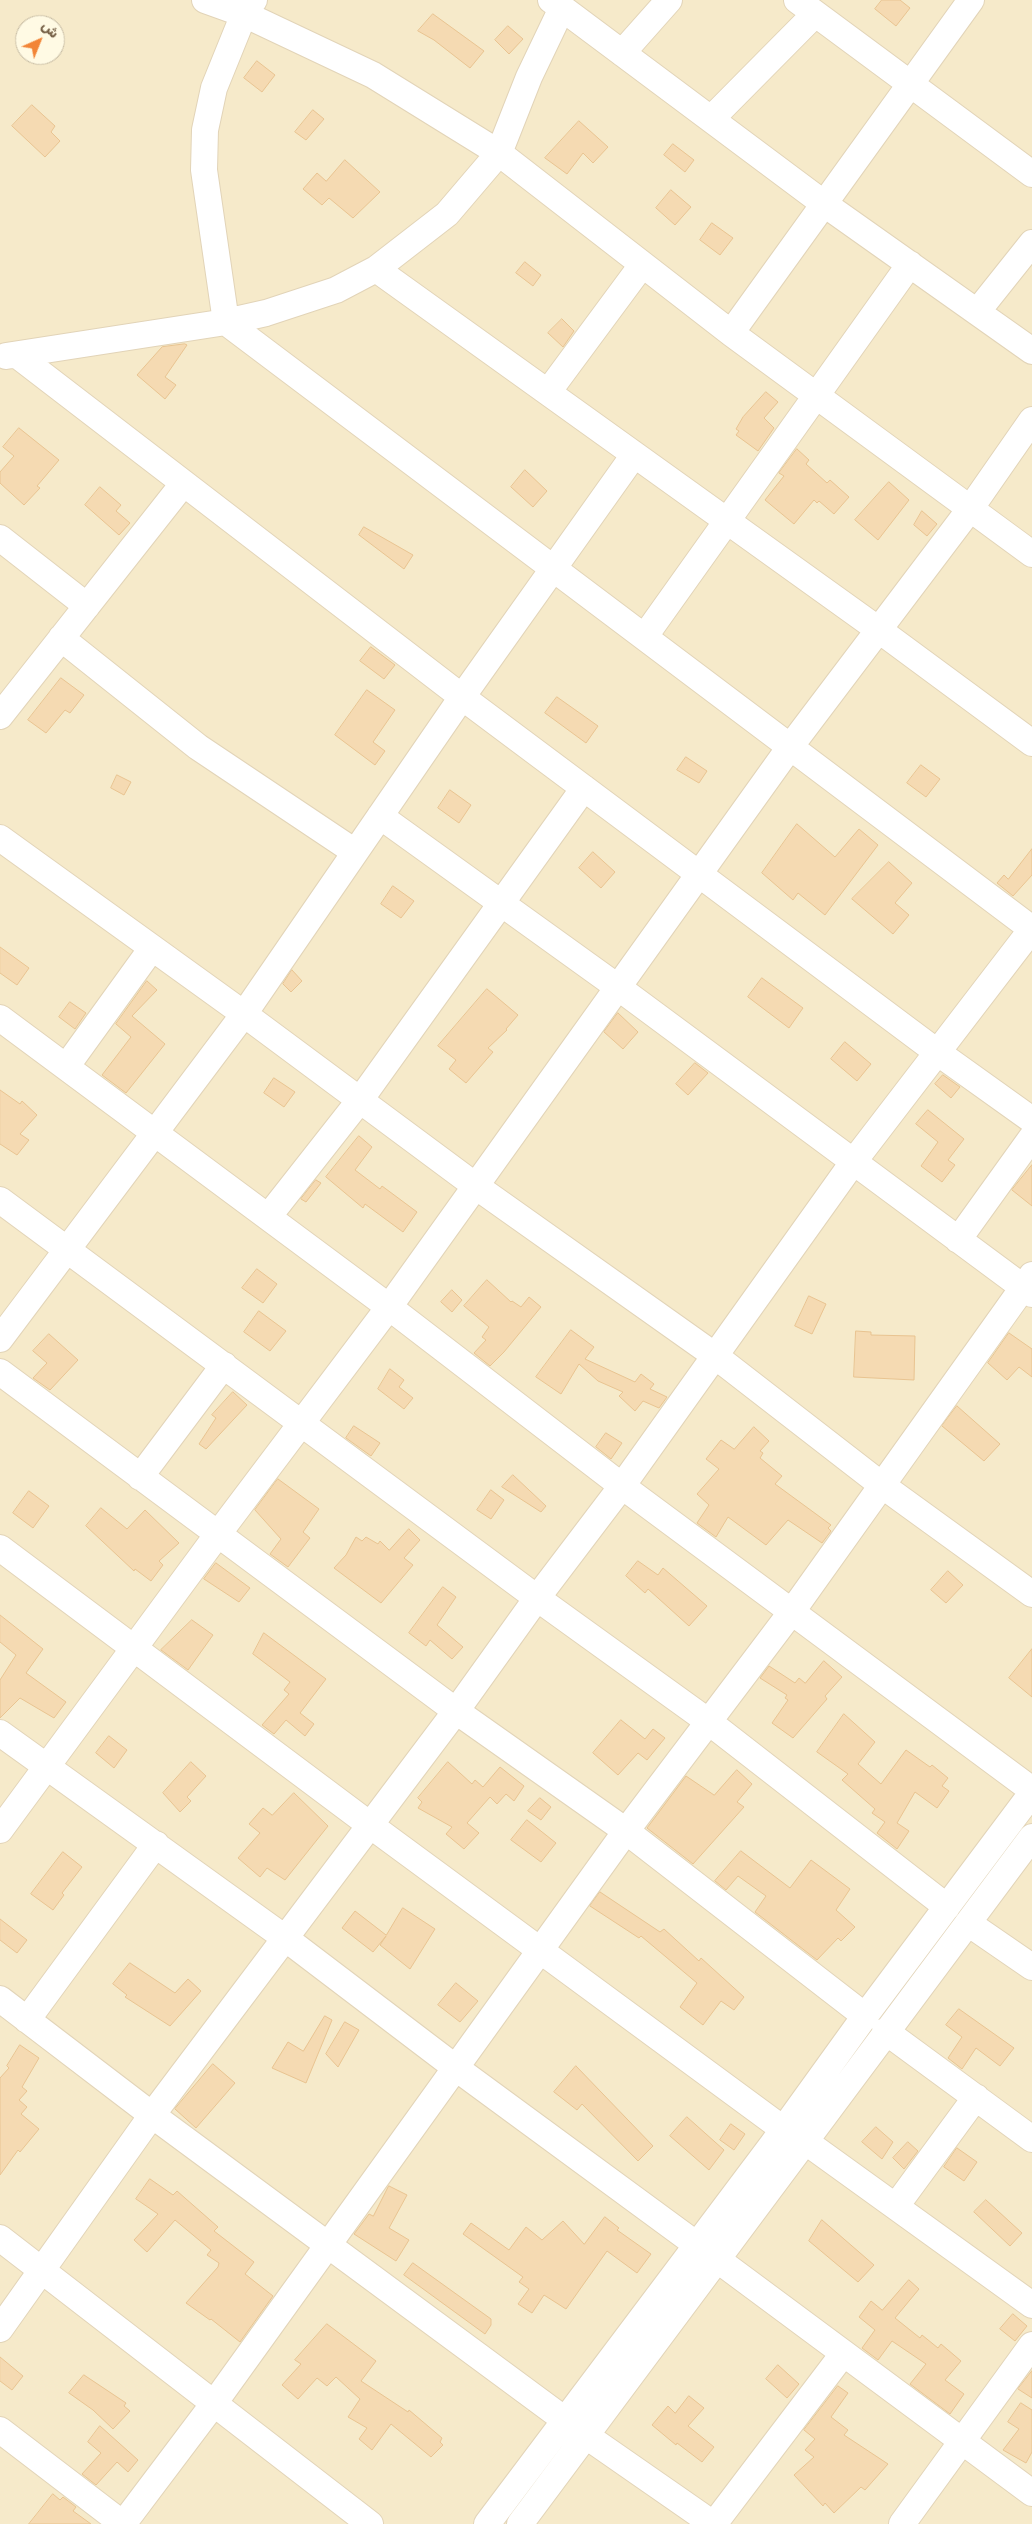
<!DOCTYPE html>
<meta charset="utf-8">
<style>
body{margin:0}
#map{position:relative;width:1032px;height:2524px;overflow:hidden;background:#fef7dc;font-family:Rubik,Vazirmatn,sans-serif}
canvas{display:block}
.north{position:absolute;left:15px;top:15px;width:50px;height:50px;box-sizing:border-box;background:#fffae4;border:1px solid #c7bca4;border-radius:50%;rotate:44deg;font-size:14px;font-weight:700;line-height:20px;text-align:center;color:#745e44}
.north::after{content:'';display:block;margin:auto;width:18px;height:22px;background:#f28537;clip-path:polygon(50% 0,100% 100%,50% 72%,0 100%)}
</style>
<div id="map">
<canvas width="1032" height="2524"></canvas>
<div class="north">ش</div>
</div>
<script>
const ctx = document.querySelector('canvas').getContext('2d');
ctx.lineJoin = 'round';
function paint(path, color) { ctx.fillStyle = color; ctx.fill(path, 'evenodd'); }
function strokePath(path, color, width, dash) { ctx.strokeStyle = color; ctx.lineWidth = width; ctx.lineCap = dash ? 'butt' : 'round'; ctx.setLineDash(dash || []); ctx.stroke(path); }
const residential = new Path2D(`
 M0,0H1032V2524H0ZM25,25H55V55H25Z`);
const building = new Path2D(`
 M882,0H900L910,8L896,26L875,9Z
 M433,14L484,51L470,68L434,40L418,31Z
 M508,26L523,39L509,54L495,40Z
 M257,61L275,75L262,92L244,78Z
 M32,105L55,126L51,132L60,141L45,157L12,126Z
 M313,110L324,119L306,140L295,132Z
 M579,121L608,147L593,163L583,153L567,174L545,158Z
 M673,144L694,160L685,172L664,155Z
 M345,160L380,192L353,218L329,198L322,205L303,189L317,173L326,181Z
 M671,190L691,207L675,225L656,208Z
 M712,223L733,238L720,255L700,240Z
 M525,262L541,275L533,286L516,273Z
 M562,319L574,331L563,347L548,333Z
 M185,344L187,345L165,377L176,385L165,399L137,375L162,347Z
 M766,392L778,402L764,418L774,428L758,451L736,435L739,431L736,429L743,417Z
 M19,428L59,460L37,486L40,488L24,505L0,483V472L14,456L3,447Z
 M797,449L809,460L806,464L827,483L830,480L849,497L834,514L819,501L817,503L814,500L794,524L765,500L784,476L779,473Z
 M525,470L547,491L533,507L511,487Z
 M889,482L909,500L878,540L855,520Z
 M100,487L121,505L116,511L130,523L119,535L85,505Z
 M922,511L937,524L927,536L914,525Z
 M364,527L413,555L404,569L359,535Z
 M371,647L395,665L384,679L360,661Z
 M61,678L84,695L70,713L65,710L46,733L28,720Z
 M367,690L395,710L373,742L385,751L375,765L335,735Z
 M557,697L598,726L586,743L545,713Z
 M686,757L707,771L699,783L677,770Z
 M921,765L940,779L926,797L907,783Z
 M117,775L131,782L124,795L111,788Z
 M450,790L471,805L459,823L438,808Z
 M797,824L835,857L859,829L878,845L825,915L798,893L793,900L762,873Z
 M1032,849V875L1013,896L997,883L1004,875L1008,879Z
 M593,852L615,872L601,888L579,868Z
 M889,862L912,883L895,903L909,915L893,934L852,899Z
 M393,886L414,901L401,918L381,904Z
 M0,947L29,968L17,985L0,973Z
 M292,970L302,981L291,992L283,984Z
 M762,978L803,1008L789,1028L748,997Z
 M147,981L157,990L132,1016L165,1044L126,1093L102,1075L131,1037L116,1024Z
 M487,989L518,1015L506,1029L507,1030L488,1048L493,1052L466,1083L449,1069L456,1060L438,1046Z
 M70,1002L86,1013L75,1029L59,1017Z
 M618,1013L638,1032L623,1049L604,1032Z
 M845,1042L871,1064L857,1081L831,1059Z
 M695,1063L708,1073L688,1095L676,1084Z
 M943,1075L960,1087L951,1098L935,1084Z
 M274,1078L295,1092L284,1107L264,1093Z
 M0,1090L20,1104L22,1101L37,1115L20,1134L29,1140L17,1155L0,1144Z
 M928,1110L964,1139L948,1160L955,1165L942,1182L921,1166L938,1142L916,1124Z
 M359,1136L372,1147L355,1170L380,1189L382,1186L417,1212L403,1232L365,1204L363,1208L326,1177Z
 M1032,1165V1206L1012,1190Z
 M316,1180L321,1183L306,1202L301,1199Z
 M257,1269L277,1284L263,1303L242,1288Z
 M487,1280L511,1302L512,1301L521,1307L529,1297L541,1307L504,1352L490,1366L474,1353L486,1340L482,1337L489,1327L464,1306Z
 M452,1290L462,1300L452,1312L441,1302Z
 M809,1296L826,1304L812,1334L795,1326Z
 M259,1311L286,1331L270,1351L244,1332Z
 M571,1330L594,1347L585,1359L635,1382L641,1374L654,1384L650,1389L667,1397L659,1408L643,1401L635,1411L619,1396L623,1392L598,1381L579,1364L561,1394L536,1377Z
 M856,1331L871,1332V1335L915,1336L914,1380L854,1377Z
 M1009,1333L1032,1349V1377L1019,1367L1007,1380L988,1363Z
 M49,1334L78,1360L50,1390L33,1378L47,1363L33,1351Z
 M390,1369L404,1380L399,1387L413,1398L404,1409L378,1389Z
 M233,1392L247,1405L206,1449L199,1444L216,1418L212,1415Z
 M957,1406L1000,1444L984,1461L942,1426Z
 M354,1426L380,1443L371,1456L346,1438Z
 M754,1427L769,1441L760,1451L763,1453L760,1458L782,1476L775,1484L831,1525L828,1528L831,1531L822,1543L788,1520L766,1545L728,1517L716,1537L697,1523L709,1505L697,1494L719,1469L706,1459L721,1440L734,1449Z
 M606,1433L622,1443L611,1459L596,1447Z
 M513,1475L546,1506L541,1512L502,1487Z
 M278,1479L319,1509L303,1532L310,1538L288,1567L270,1554L281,1539L255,1510Z
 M491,1490L504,1500L491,1519L477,1510Z
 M29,1491L49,1506L33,1528L13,1513Z
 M101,1508L127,1529L145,1510L179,1543L159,1561L163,1565L151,1581L135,1569L134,1571L86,1526Z
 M409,1529L420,1540L404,1558L413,1565L381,1603L334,1568L346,1555L356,1537L362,1541L366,1537L378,1544L380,1541L389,1550Z
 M638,1561L658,1575L663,1568L707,1606L689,1626L648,1589L645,1593L626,1576Z
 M216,1563L250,1588L239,1602L204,1579Z
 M948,1571L963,1585L946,1603L931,1590Z
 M443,1587L456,1597L437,1625L463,1647L452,1659L430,1640L426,1646L409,1633Z
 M0,1615L43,1649L26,1673L66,1702L54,1718L20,1698L0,1718V1680L16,1655L0,1642Z
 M192,1620L213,1635L188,1670L161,1650Z
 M264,1633L326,1679L300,1713L314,1724L305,1736L286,1720L274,1734L262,1725L289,1694L284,1690L290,1682L253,1654Z
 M1032,1649V1697L1009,1678Z
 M824,1661L842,1677L825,1696L827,1699L793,1738L772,1723L788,1700L785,1698L787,1695L760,1678L769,1666L795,1683L799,1678L805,1683Z
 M844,1714L875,1742L858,1764L881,1784L906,1750L930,1767L932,1765L948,1778L942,1786L949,1791L937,1808L915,1792L897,1823L909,1831L897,1849L877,1833L885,1822L872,1813L875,1809L842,1780L848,1774L817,1752Z
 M621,1720L645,1739L653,1729L665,1738L647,1760L638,1753L618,1775L593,1753Z
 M109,1736L127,1750L114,1768L96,1753Z
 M191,1762L206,1776L187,1797L191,1801L180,1812L163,1793Z
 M448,1762L472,1784L475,1780L483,1787L500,1767L524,1786L514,1801L506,1794L497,1804L490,1797L467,1823L479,1833L464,1849L446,1834L452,1827L418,1808L422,1802L418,1798Z
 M737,1770L752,1784L737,1802L744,1807L693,1864L647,1828L686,1776L714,1795Z
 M294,1793L328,1826L285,1880L267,1868L260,1877L238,1858L260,1833L249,1824L263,1808L272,1815Z
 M540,1798L551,1807L541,1820L528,1811Z
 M527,1820L556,1843L541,1862L511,1840Z
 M741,1851L790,1888L811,1860L850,1889L836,1910L855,1927L841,1941L838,1938L817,1960L755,1912L766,1896L738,1876L726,1890L715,1881Z
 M63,1852L82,1867L62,1893L64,1895L53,1910L31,1894Z
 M600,1892L660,1932L664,1929L699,1961L701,1958L744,1997L734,2010L721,2001L703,2025L680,2007L697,1983L641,1936L639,1938L590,1906Z
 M403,1908L435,1929L410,1969L380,1945L386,1936L373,1952L342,1928L355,1911L386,1935Z
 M0,1919L27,1940L17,1953L0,1940Z
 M130,1963L175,1993L188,1979L201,1991L170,2026L125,1997L127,1995L113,1984Z
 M456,1983L478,2001L460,2022L438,2005Z
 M959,2009L1014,2048L1000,2066L976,2048L962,2069L948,2058L962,2037L946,2025Z
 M325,2016L332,2020L306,2083L272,2068L288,2042L303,2051Z
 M345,2022L359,2030L338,2067L326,2054Z
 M20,2045L39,2058L22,2087L27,2091L19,2100L27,2107L21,2114L39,2129L20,2152L18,2150L0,2175V2078L9,2068L7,2066Z
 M213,2064L235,2083L196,2128L175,2109Z
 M576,2066L653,2146L638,2161L582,2104L577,2110L554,2092Z
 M687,2117L724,2150L709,2170L670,2136Z
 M731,2124L745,2134L734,2150L720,2140Z
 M876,2127L893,2142L882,2159L862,2142Z
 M908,2142L918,2151L904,2169L893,2158Z
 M957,2148L977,2162L964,2181L944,2167Z
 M150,2179L173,2195L177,2191L218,2227L214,2231L254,2262L245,2274L273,2296L240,2342L211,2319L210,2320L186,2303L218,2267L219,2263L207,2255L211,2250L175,2220L147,2252L134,2240L158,2214L136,2199Z
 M389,2186L407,2195L389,2228L409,2240L396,2261L354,2234L369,2214L373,2216Z
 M986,2200L1022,2233L1010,2246L974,2212Z
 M605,2217L619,2228L617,2230L651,2254L637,2273L607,2251L566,2309L544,2295L532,2313L518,2304L529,2289L519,2282L523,2277L463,2234L471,2223L509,2250L526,2227L542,2240L563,2221L584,2244Z
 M822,2220L874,2265L858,2282L809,2241Z
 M413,2263L491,2319V2325L485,2334L404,2275Z
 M909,2280L919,2289L895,2318L920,2338L922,2335L938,2348L941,2344L961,2361L945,2380L964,2394L950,2414L910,2384L926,2364L892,2341L878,2360L862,2348L875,2330L859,2317L871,2301L882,2310Z
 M1013,2314L1027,2326L1015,2341L1000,2329Z
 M327,2324L376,2361L361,2381L408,2412L409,2410L442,2438L440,2442L443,2445L431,2457L391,2424L372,2450L359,2439L367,2428L348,2417L360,2399L336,2377L327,2386L317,2378L298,2399L282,2385L301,2364L295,2360Z
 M0,2357L23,2376L12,2390L0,2381Z
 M778,2365L799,2384L787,2398L766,2379Z
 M1032,2371V2398L1018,2389Z
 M84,2375L126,2403L124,2406L130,2411L113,2429L93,2410L69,2393Z
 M838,2386L848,2393L831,2417L848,2430L844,2435L888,2464L865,2490L861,2487L834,2513L825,2503L823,2506L794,2475L814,2457L805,2450L815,2439L804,2430Z
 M689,2396L704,2408L688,2426L714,2447L702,2462L677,2443L676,2445L652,2425L668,2406L675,2413Z
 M1021,2403L1032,2410V2452L1026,2463L1003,2450L1019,2429L1008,2422Z
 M100,2426L138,2460L128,2472L117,2462L96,2485L82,2474L101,2453L88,2442Z
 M53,2494L60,2500L63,2497L76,2507L73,2511L91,2524H29Z`);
const minor = new Path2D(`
 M205,0L244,14L373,75L499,153L731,333L1032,554
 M254,0L244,14L214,88L205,130L204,170L226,322L1032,929
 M797,0L1032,174
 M562,8L823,203L1032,351
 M622,53L669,0
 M711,119L815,14
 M376,269L879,630L1032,743
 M977,312L1032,243
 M731,333L971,0
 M17,355L462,697L937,1052L1032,1120
 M6,356L226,322L266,313L336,290L376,269L447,214L499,153L529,77L562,8L551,0
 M548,392L642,265
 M0,538L87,606
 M645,636L910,264
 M61,638L198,747L355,852
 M0,716L183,484
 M380,816L619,988L1032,1294
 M0,838L244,1014L477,1187L714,1355L883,1486L1032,1594
 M0,1018L389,1307L622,1486L1032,1790
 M66,1067L152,948
 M0,1200L537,1598L709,1722L947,1907
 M268,1217L360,1100L584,788
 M958,1240L1032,1137
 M0,1339L244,1014L462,697L634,455
 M0,1372L456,1711L626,1831L865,2016
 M140,1477L224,1365
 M0,1548L370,1825L783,2129
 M0,1733L285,1938L456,2068L697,2245
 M0,1830L218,1534L389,1307L790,747L970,509L1032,420
 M968,1923L1032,1967
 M0,1999L152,2115L565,2420
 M27,2020L156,1844
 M885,2031L1032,2139
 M806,2142L1032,2305
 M896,2206L976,2097
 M0,2238L370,2524
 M718,2260L1032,2493
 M0,2329L152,2115L456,1711L537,1598L622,1486L854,1161L1032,929
 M0,2430L123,2524
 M585,2435L713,2524
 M123,2524L215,2402L626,1831L793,1610L1032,1275
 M487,2524L772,2145L865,2016L1032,1793
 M520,2524L1032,1837
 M714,2524L843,2354
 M902,2524L1032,2345`);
paint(residential, '#f6eaca');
paint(building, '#f5dab2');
strokePath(building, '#e9c491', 1);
strokePath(minor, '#e2d4b8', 28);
strokePath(minor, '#fff', 26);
</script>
